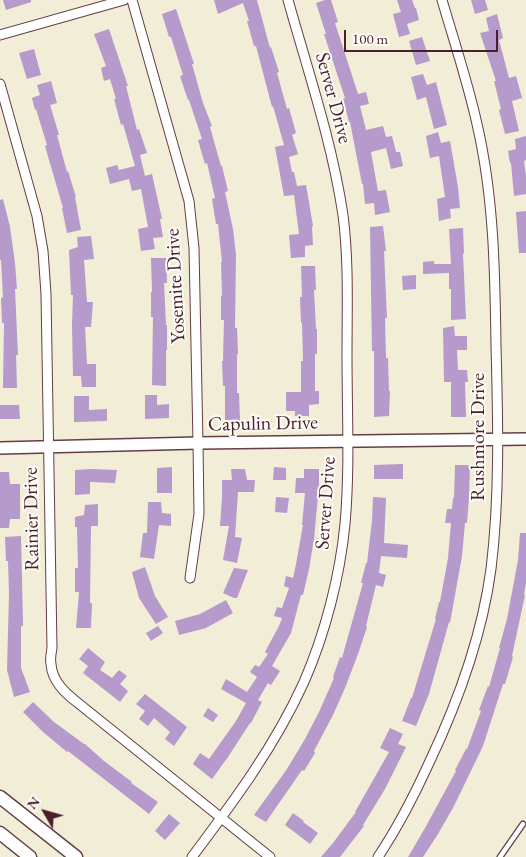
<!DOCTYPE html>
<style>
body{margin:0}
#map{position:relative;width:526px;height:857px;overflow:hidden;background:#f1edd7;font-family:"EB Garamond",serif}
canvas{display:block}
.north{position:absolute;left:20px;top:787px;width:50px;height:50px;-webkit-text-stroke:4px #fdfcf7;paint-order:stroke;rotate:308deg;font-size:14px;font-weight:700;line-height:20px;text-align:center;color:#4a1f2b}
.north::after{content:'';display:block;margin:auto;width:18px;height:22px;background:#4a1f2b;clip-path:polygon(50% 0,100% 100%,50% 72%,0 100%)}
.scale{position:absolute;left:344px;top:30px;width:154px;height:22px;box-sizing:border-box;border:2px solid #4a1f2b;border-top:0;padding-left:6px;font-size:15px;line-height:18px;white-space:nowrap;color:#4a1f2b;-webkit-text-stroke:4px #fdfcf7;paint-order:stroke}
</style>
<div id="map">
<canvas width="526" height="857"></canvas>
<div class="north">N</div>
<div class="scale">100 m</div>
</div>
<script>
const ctx = document.querySelector('canvas').getContext('2d');
ctx.lineJoin = 'round';
function paint(path, color) { ctx.fillStyle = color; ctx.fill(path, 'evenodd'); }
function strokePath(path, color, width, dash) { ctx.strokeStyle = color; ctx.lineWidth = width; ctx.lineCap = dash ? 'butt' : 'round'; ctx.setLineDash(dash || []); ctx.stroke(path); }
function drawText(font, color, halo, rows, align = 'center') {
  ctx.font = font + ' "EB Garamond",serif'; ctx.lineWidth = 4; ctx.setLineDash([]); ctx.textBaseline = 'middle'; ctx.strokeStyle = halo; ctx.fillStyle = color; for (const [text, x, y, turn = 0] of rows) {
    ctx.save(); ctx.translate(x, y); ctx.rotate((+turn || 0) * Math.PI / 180); ctx.textAlign = isNaN(turn) ? turn : align; if (halo) ctx.strokeText(text, 0, 0); ctx.fillText(text, 0, 0); ctx.restore();
  }
}
const building = new Path2D(`
 M3,0H31V2L6,10Z
 M214,0H257L270,48L271,47L279,72L277,73L287,109L289,108L296,133L292,135L298,154L289,157L292,172H294L297,186L306,185L313,226L312,227L313,245L305,246V257L291,258L289,235L299,234L294,195L284,196L275,147L284,145L273,106L272,107L256,46H254L247,21H249L243,3L218,14Z
 M325,0H331L338,22L335,23L358,94L366,92L369,104L360,106L366,130L383,126L386,137L392,136L396,152H400L403,166L391,169L386,148L371,152L378,191L386,190L390,212L375,215L374,203L365,204L363,184H362L350,122H349L343,99L345,98L324,34H326L316,3Z
 M397,0H412L415,8H416L419,20L407,24L410,34L399,37L393,14L401,12Z
 M471,0H485L488,10L475,14Z
 M176,9L194,64H192L203,103L212,126L210,127L221,166H222L228,191L225,192L233,229L236,255L235,328H237L238,354H237V393H239L240,420H225V386H223L222,361H223L224,320H221V296H222L221,262H222L218,224H216L212,199L215,198L207,163L205,164L198,140L202,139L189,100H188L180,76L183,75L171,37H169L162,14Z
 M497,14L503,38L499,40L509,78L516,76L522,98L512,101L519,131L505,134L499,110L501,109L494,81H496L480,33L489,31L486,18Z
 M109,29L128,86H126L137,130L139,129L147,153L140,155L145,176L152,174L162,219H160L163,237L153,238L155,249L141,251L138,229L148,227L141,189L132,191L129,179L110,184L106,168L117,165L119,170L135,166L123,124L121,125L114,99H116L110,79L104,81L101,68L106,66L94,34Z
 M422,37L430,61L416,65L409,41Z
 M34,49L41,75L27,79L19,53Z
 M423,74L427,85L436,82L447,125L434,129L426,97L417,100L411,77Z
 M51,81L57,103L50,105L59,135H57L67,172L68,171L76,197H75L81,230L67,233L62,208H63L45,146L47,145L36,109L35,110L32,98L40,95L37,85Z
 M438,132L441,143L450,141L458,187L460,208L450,209L451,218L439,221L437,199L445,197L439,156L430,158L426,136Z
 M526,136V160L524,161L526,176V194L514,196L511,163H510L508,151L516,149L515,139Z
 M3,199L10,227L15,263L17,289H15L18,355H16L17,388H3L4,323H2L1,298L3,297L1,260H0V200Z
 M526,211V253H519L516,212Z
 M383,226L386,251H384L387,318H385L386,358H388L389,391H390L389,416L374,417V351H372L370,227Z
 M463,228L464,253L463,254L466,319L451,320V289H449V273L423,274V262L434,261V264H451L449,229Z
 M91,236L94,259L84,260L87,302H93L91,327H85L87,364H96V387H82L81,376H73L72,324L73,295H71L69,250L78,247L77,237Z
 M151,258H166L167,283H164L166,325H167V350H166V386L152,385L153,317H151V292H152Z
 M301,266H315L316,290H314L316,329H317V354H315V391H319V404L309,405V416H295V411H286V392H301V361H303L302,323H301L300,297H302Z
 M416,275V289L403,290L402,276Z
 M454,326L455,336H467V350H457L458,370H467L468,382H465L466,417H451V382H444L443,328Z
 M145,395H157V405L169,404V418L145,419Z
 M74,396H89V410L107,409V421L74,422Z
 M0,405H19L20,419H0Z
 M403,464V479H374V465Z
 M455,465H470L469,497L467,523H465L462,556L450,623L449,622L429,694L416,726L402,721L411,698H412L436,619H435L439,602H440L448,558L451,523H445L447,509H452L453,498H454Z
 M172,467V493H157V468Z
 M274,467L286,468V480H273Z
 M91,469L117,470L115,483L90,482V494L75,495V470Z
 M231,469H245L247,480H255L254,492H238L235,537L242,538L237,563L223,560L229,526H220L222,497V480H232Z
 M304,469H319V488H322V497L318,496L314,539L309,569L303,595H301L291,633L272,666L280,671L271,685L268,683L258,700L262,702L251,723H250L228,757L212,779L193,764L200,753L209,759L236,721L246,703L221,689L226,679L247,692L257,677L250,672L255,665L259,667L268,654L265,652L279,626L282,618L274,616L277,607L282,608L289,588L284,586L286,576L293,578L296,564L303,525H302L305,493H295L296,478H304Z
 M0,472H9L10,484H20V519H10L9,528H0Z
 M276,497L289,498L287,513L275,512Z
 M373,497L386,498L384,543L408,545L407,558L381,556L379,573L386,575L383,587L376,585L366,626L367,627L358,654L345,688L333,715L314,751L315,753L304,771L302,770L266,822L254,815L287,769L305,739L319,712L334,678L333,677L340,657L342,658L363,583H361L366,563H367L372,521Z
 M148,502H161L162,513L171,514V526L159,525L154,559L140,557L143,533H147Z
 M98,504V526H91L90,603H92L91,628H76L79,592H75V568H78L77,527H75V517L84,515L85,505Z
 M520,533H526V583L524,595H525L512,656L513,657L505,684H503L483,746L454,806L438,834L423,857H408L425,828L456,771L455,770L466,749H467L481,711L479,710L488,686L489,687L500,648H499L507,619L518,560Z
 M21,536L23,626H21V668L30,692L14,697L7,670L9,593L8,561H6L5,537Z
 M145,567L155,596L168,617L156,624L139,598L132,572Z
 M234,568L248,570L237,598H234L223,593Z
 M226,600L233,613L206,628L179,635L175,621L200,614Z
 M158,626L163,633L151,641L146,633Z
 M88,648L105,662L100,670L112,678L119,670L127,676L120,684L128,691L120,702L83,673L88,666L79,659Z
 M145,694L187,727L174,746L165,739L170,732L154,718L148,726L139,719L145,711L136,704Z
 M33,702L54,722L84,744H85L104,761L132,782L131,783L158,802L149,814L68,751L67,752L43,732L23,712Z
 M208,708L218,715L213,722L203,716Z
 M390,728L403,734L398,744L406,747L385,789L363,825L364,826L340,857H321L333,843L356,812H355L389,752L380,748Z
 M293,813L304,821L303,822L318,833L310,844L285,825Z
 M169,814L180,823L165,840L155,831Z`);
const lane = new Path2D(`
 M500,857L523,824`);
const street = new Path2D(`
 M132,0L189,201L194,248L198,443L199,514L190,578
 M0,35L124,0
 M0,84L37,216L43,251L46,294L52,648C51,653 50,659 51,664C52,681 65,693 78,703L270,857
 M192,857C234,801 275,746 304,682C325,634 340,576 345,524C350,468 347,412 347,356C347,310 349,262 343,215C332,142 308,71 288,0
 M378,857C398,827 414,796 429,763C458,702 482,636 491,569C500,495 498,420 496,346C495,272 494,197 477,124C468,83 454,41 442,0`);
const secondary = new Path2D(`
 M0,448L198,443L526,439`);
const primary = new Path2D(`
 M0,797L76,857
 M0,833L30,857`);
const streetNames = [
 ["Server Drive",333,98,75],
 ["Yosemite Drive",176,286,-93],
 ["Capulin Drive",263,424,-1],
 ["Rushmore Drive",479,437,-90],
 ["Server Drive",326,503,-86],
 ["Rainier Drive",32,519,-91]
];
paint(building, '#b59acb');
strokePath(lane, '#633e45', 7);
strokePath(street, '#633e45', 11);
strokePath(secondary, '#633e45', 14);
strokePath(primary, '#633e45', 15);
strokePath(lane, '#fff', 4.5);
strokePath(street, '#fff', 9);
strokePath(secondary, '#fff', 11);
strokePath(primary, '#fff', 12);
drawText('20px', '#4a1f2b', '#fdfcf7', streetNames);
</script>
